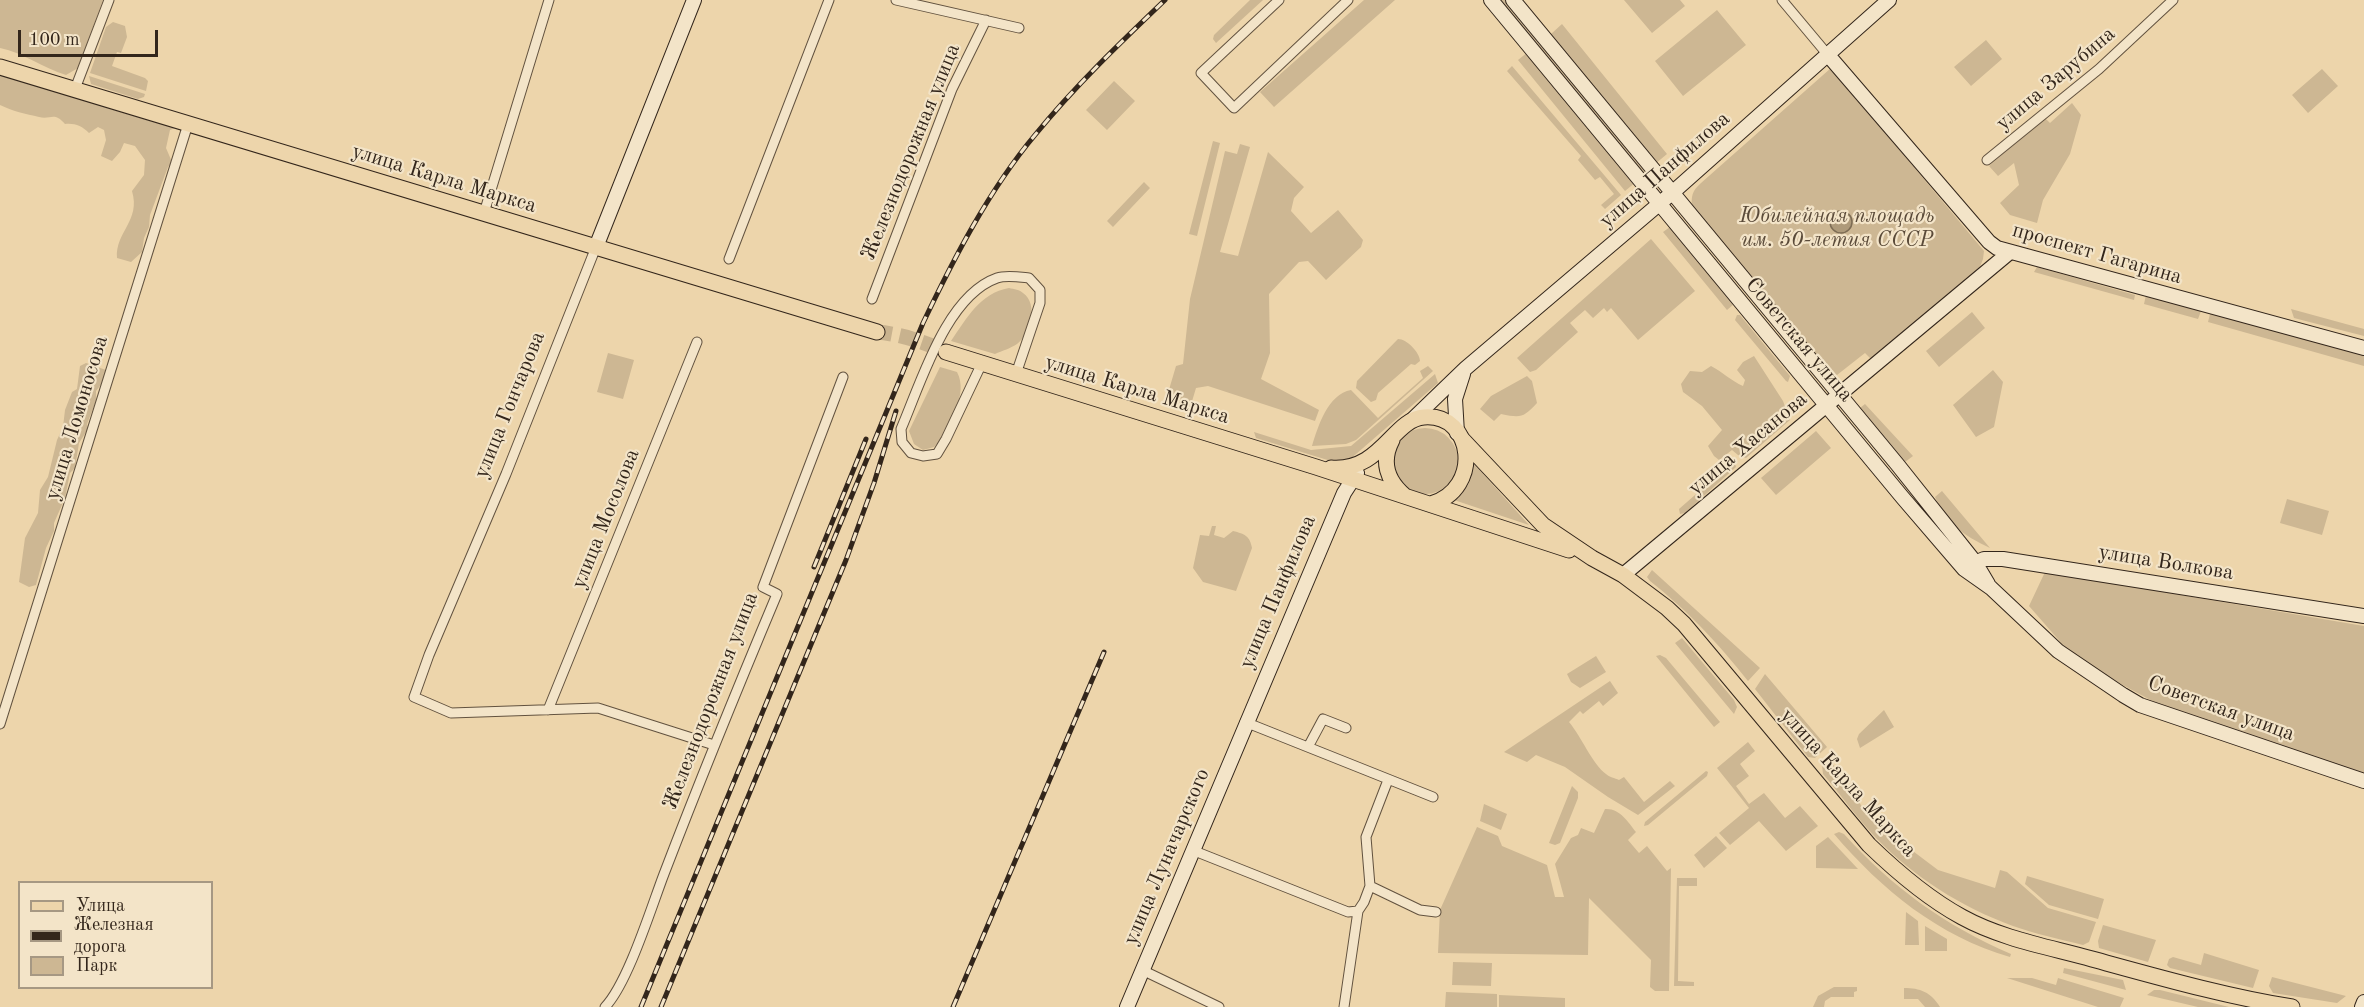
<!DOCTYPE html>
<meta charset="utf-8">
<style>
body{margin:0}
#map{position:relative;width:2364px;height:1007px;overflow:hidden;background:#edd5ab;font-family:"Old Standard TT",serif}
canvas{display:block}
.legend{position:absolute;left:18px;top:881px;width:195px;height:108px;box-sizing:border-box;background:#f3e4c8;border:2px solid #a69883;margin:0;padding:8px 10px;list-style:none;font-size:18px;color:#33261b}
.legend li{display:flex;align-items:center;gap:12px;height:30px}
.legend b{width:30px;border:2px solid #a69883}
.scale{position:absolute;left:18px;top:30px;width:140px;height:27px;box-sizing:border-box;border:3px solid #33261b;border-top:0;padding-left:8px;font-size:18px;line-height:21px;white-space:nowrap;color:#33261b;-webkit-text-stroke:4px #f3e4c8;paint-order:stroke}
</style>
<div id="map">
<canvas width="2364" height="1007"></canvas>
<ul class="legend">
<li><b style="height:8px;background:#edd5ab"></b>Улица</li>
<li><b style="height:8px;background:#33261b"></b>Железная дорога</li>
<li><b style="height:16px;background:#cdb793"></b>Парк</li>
</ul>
<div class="scale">100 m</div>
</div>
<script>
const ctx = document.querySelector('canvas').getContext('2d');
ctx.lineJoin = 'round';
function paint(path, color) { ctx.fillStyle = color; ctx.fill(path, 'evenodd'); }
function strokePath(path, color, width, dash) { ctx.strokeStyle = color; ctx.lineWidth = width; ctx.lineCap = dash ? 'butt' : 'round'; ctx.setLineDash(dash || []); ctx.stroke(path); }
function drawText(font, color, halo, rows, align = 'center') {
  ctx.font = font + ' "Old Standard TT",serif'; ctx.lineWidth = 4.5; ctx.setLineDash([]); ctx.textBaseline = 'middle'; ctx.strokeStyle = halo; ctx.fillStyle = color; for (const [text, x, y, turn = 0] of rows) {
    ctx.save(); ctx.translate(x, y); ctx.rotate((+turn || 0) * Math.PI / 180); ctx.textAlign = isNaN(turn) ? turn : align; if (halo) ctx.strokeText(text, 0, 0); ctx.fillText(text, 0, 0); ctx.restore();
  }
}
const green = new Path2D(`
 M0,0H103L78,68L66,75C43,68 24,53 0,48Z
 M1250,0H1263L1216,43L1213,39L1214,35Z
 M1364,0H1395L1274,107L1260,92Z
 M1500,0H1505L1645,172L1643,174Z
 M1624,0H1680L1685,6L1652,33Z
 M1717,10L1746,45L1683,96L1655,61Z
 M113,22L125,26L127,37L121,53L117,52L112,66L145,78L148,81L146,91L90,73L106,27Z
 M1562,24L1667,154L1655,164L1551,34Z
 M1986,40L2002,59L1971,86L1954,67Z
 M1528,52L1636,182L1625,191L1518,60Z
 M1512,66L1621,195L1605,209L1601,205L1614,194L1600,177L1595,180L1578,160L1581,156L1507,71Z
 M1831,68L1984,251L1983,259L1978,272L1872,360L1865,353L1837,375L1828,372L1692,208C1691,196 1692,191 1701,183Z
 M2322,69L2338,86L2308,113L2292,95Z
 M0,75L48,88L57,93L95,101L107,108L157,123L162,122L178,127L170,130L166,148L172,162L168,167L150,215L149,227L144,238L142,252L131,262L117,258C115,232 141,221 132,191L144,175L145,160L135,146L124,143L120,152L112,161L101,156L106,140L104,130L98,127L89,133C82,126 75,123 65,124C54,111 51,120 39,117C26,114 12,111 0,105Z
 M89,76L145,94L144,97L138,99L91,84Z
 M1114,81L1135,101L1107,130L1086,110Z
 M2072,103L2081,115L2070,154L2043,200L2037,223L2010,215L2000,203L2019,185L2014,163L1998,176L1989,166L2044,117L2050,123Z
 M1213,141L1220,143L1197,236L1189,234Z
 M1240,144L1250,147L1220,252L1238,256L1268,152L1304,187L1294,198L1291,211L1311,233L1338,210L1363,240L1361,247L1326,280L1308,261L1299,262L1269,294L1270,353L1261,379L1319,410L1315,421L1208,386L1196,388L1190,408L1170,404L1173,395L1168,393L1176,366L1183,364L1190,299L1225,151L1237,154Z
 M1144,182L1150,188L1113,227L1107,221Z
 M1670,227L1734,304L1727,310L1663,232Z
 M1651,239L1695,291L1638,340L1611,308L1607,312L1604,308L1593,318L1585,310L1570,323L1578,332L1536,370L1530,372L1517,358Z
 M2037,267L2135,295L2134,300L2034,272Z
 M1009,288C1014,289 1020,290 1023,293C1039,304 1030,334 1017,344C1011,348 1002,351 995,354L951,341C967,318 980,293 1009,288Z
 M2146,295L2201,311L2198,319L2144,304Z
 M2291,309L2364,329V336L2294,318Z
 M2211,310L2364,352V366L2208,322Z
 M1972,312L1985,328L1939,367L1926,351Z
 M1737,315H1740L1790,376L1788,382L1786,381L1735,320Z
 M1398,339C1407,339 1420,353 1420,361L1415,365L1411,364L1378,393L1376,400L1371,402L1356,388L1357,381Z
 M608,353L634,360L623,399L597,392Z
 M1754,356L1783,401L1790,420L1746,458L1738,455L1732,450L1719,460L1714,456L1708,446L1722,430L1702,406L1683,392L1681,384L1690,371L1702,372L1711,366C1723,372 1731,381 1743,386L1745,380L1737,370L1743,362Z
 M86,363L106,370L103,382L96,391V401L87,424L88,429L79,443L75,468L70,473L65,498L54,523V531L46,548L36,585L29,587L19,582L25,538L38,513L40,490L48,477L57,440L63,427L65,410L72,392L77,389L80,366Z
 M1428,366L1433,371L1356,440L1346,444L1312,446C1318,426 1328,394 1351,390L1378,418L1423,378L1420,371Z
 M940,367L957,372C969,395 949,421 939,442L934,447L923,450L914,444L909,431Z
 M1993,370L2003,382L1994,427L1976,437L1953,405Z
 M1435,374L1438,383L1348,461L1334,462L1256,438L1254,432L1311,450L1351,446Z
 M1527,376L1532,381L1537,403C1523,418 1521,418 1501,414L1494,421L1480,409L1491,396Z
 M1865,404L1913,456L1905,462L1899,461L1865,420L1860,408Z
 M1392 461a33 33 0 1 1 66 0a33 33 0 1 1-66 0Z
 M1816,431L1831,448L1776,495L1761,478Z
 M1734,461L1736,467L1685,513L1680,514L1679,509Z
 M1474,464L1529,525L1454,500C1468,489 1472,480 1474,464Z
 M1942,491L1990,548C1963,535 1948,525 1935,497Z
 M2287,499L2329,511L2322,535L2280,523Z
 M1212,526H1216L1214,535L1224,538L1233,531C1245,534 1250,536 1252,548L1236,591L1203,582L1193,568L1200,535L1209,536Z
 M1652,570L1760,668L1748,681C1717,642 1689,612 1650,581L1647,577Z
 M2045,572L2364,626V773L2173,711L2154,702L2101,673L2064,646L2029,606Z
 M1682,638L1734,700L1737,707L1734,714L1675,643Z
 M1660,655L1666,658L1720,722L1714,727L1656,656Z
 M1596,656L1606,672L1580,688L1571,682L1567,674Z
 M1765,674L1827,747L1815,758L1808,757L1755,689Z
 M1610,681L1618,693L1603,706L1599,701L1583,714L1580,711L1569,722C1581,736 1593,765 1606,774C1609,777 1615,778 1619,780L1624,777L1644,802L1670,781L1675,786L1638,815L1608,797L1565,767L1536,755L1527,762L1504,752Z
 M1884,710L1894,727L1860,748L1857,739L1859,734Z
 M1748,742L1755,751L1740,764L1749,776L1736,786L1749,804L1764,793L1785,818L1800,806L1818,826L1786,851L1759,821L1730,845L1719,833L1749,808L1717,768Z
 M1829,762L1833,764L1865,811L1877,824L1938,870L1995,888L2000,870L2007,872L2048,908L2096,922L2089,942L2083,945C2060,939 2035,934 2013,926C1961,907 1914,877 1876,838C1857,818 1841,795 1823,774L1822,765Z
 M1706,771L1708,772L1707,776L1648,825L1644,826L1645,822Z
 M1572,786L1578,792V798L1560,843L1555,845L1549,843Z
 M1484,804L1507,814L1501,830L1480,821Z
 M1605,809C1620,808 1628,822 1636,832L1628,840L1639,853L1647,846L1667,871L1671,868L1669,991H1655L1650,987L1651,960L1589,898L1588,955L1438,953L1440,910L1477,827L1498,836L1502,846L1547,865L1555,897H1564L1555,864L1571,838L1578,835L1581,828L1594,833Z
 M1839,832L1844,834C1893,888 1944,925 2011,954L2010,957C1938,936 1882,890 1834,834Z
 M1716,836L1727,848L1704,868L1694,855Z
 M1828,837L1858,869L1816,868V846Z
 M2027,876L2104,899L2098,919L2049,905L2025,884Z
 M1677,878H1697V886H1679L1678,981L1694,982V986H1674Z
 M1906,912L1918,921L1919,945H1905Z
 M2103,925L2156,940L2148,962L2099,948L2098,941Z
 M1925,926L1947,939V951H1925Z
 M2204,953L2259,970L2253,988L2170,968L2167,965L2169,959L2173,957L2201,965Z
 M1453,962L1492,963L1491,986L1452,985Z
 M2064,968L2123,980L2126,990L2063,973Z
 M2272,977L2346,996L2337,1003L2273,993L2269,986Z
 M2007,978H2032L2056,985L2058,978L2124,998L2120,1007H2098Z
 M1834,987H1857V991L1854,992V997H1831L1825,1001L1824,1007H1813L1818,996Z
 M1904,988C1920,988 1931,992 1940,1007H1925L1918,999H1904Z
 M2154,990H2160L2229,1007H2198L2147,995Z
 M1446,992L1497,994V1007H1445Z
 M1499,995L1565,998V1007H1499Z`);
const water = new Path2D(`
 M1830 222a11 11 0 1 1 22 0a11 11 0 1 1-22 0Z`);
const primaryTunnel = new Path2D(`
 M877,332C900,334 925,342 946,352`);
const street = new Path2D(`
 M896,0L1019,28
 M1279,0L1201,73L1234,108L1348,0
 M1782,0L1828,55
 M75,89L109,0
 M1987,160L2099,69L2173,0
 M484,213L549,0
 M596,247L506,474L429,655L414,697L451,713L598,708L714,745
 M729,259L829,0
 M872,299L952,89L986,20
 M982,363L946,439L937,454L923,456L911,453L902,442L901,429C921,383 946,296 997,278C1006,275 1019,277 1029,278L1040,290V303L1016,374
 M548,710L697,342
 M1245,722L1433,797
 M0,724L188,124
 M1308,747L1323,719L1346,728
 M1192,850L1348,912L1358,911L1364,902L1370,886L1420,910L1436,912
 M1370,886L1366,837L1388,780
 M1142,970L1219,1007
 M605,1007C628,983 651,908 664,874C700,780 738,687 777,594L763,587L843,377
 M1344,1007L1358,911`);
const secondary = new Path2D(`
 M1491,0L1903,498L1964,569L1991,588L2058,651L2123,695L2140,705L2364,781
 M1513,0L1897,464L1975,562L1988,584
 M1828,55L1989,242L1997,248L2364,348
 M596,247L694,0
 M1411,421L1466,368L1672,193L1889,0
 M1457,433L1455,399L1463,374
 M1968,566L1984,559H2003L2364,616
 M1623,575L2010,252
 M1127,1007L1344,493L1357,473
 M2362,1007L2364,1002`);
const primary = new Path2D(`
 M0,67L877,332
 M946,352L1316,467L1569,550
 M1462,439L1543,525L1592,558L1623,575L1667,608L1684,624L1869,845C1897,872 1927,898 1962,917C2002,939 2049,947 2092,959C2158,977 2224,996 2292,1007
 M1392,440C1381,461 1387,481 1405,496
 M1331,468C1381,472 1393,419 1424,417C1474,413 1483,489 1431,504`);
const rail = new Path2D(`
 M814,567L866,439
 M641,1007L923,323C954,258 989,190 1035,135C1075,86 1120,43 1165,0
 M661,1007L846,560L874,483L896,411
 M953,1007L1104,652`);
const streetNames = [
 ["улица Зарубина",2056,79,-40],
 ["Железнодорожная улица",911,152,-68],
 ["улица Панфилова",1665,170,-41],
 ["улица Карла Маркса",444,179,17],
 ["проспект Гагарина",2097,254,16],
 ["Советская улица",1799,340,50],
 ["улица Карла Маркса",1137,390,17],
 ["улица Гончарова",510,405,-68],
 ["улица Ломоносова",77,418,-73],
 ["улица Хасанова",1748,444,-40],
 ["улица Мосолова",606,519,-68],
 ["улица Волкова",2166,563,9],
 ["улица Панфилова",1278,592,-67],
 ["Железнодорожная улица",711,701,-69],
 ["Советская улица",2221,709,20],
 ["улица Карла Маркса",1848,783,48],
 ["улица Луначарского",1167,857,-67]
];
const parkNames = [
 ["Юбилейная площадь",1837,216],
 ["им. 50-летия СССР",1837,240]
];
paint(green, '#cdb793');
paint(water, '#ae9a7a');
strokePath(water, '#7d6c54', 1.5);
strokePath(primaryTunnel, '#c8b28e', 15, [15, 8]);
strokePath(street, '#62523f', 11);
strokePath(secondary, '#33261b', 16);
strokePath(primary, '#33261b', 17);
strokePath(street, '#f3e4c8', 9);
strokePath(secondary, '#f3e4c8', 14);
strokePath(primary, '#edd5ab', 15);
strokePath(rail, '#33261b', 5);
strokePath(rail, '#f3e4c8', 3, [9]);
drawText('21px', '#33261b', '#f3e4c8', streetNames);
drawText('italic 21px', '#5a4a39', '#f3e4c8', parkNames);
</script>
